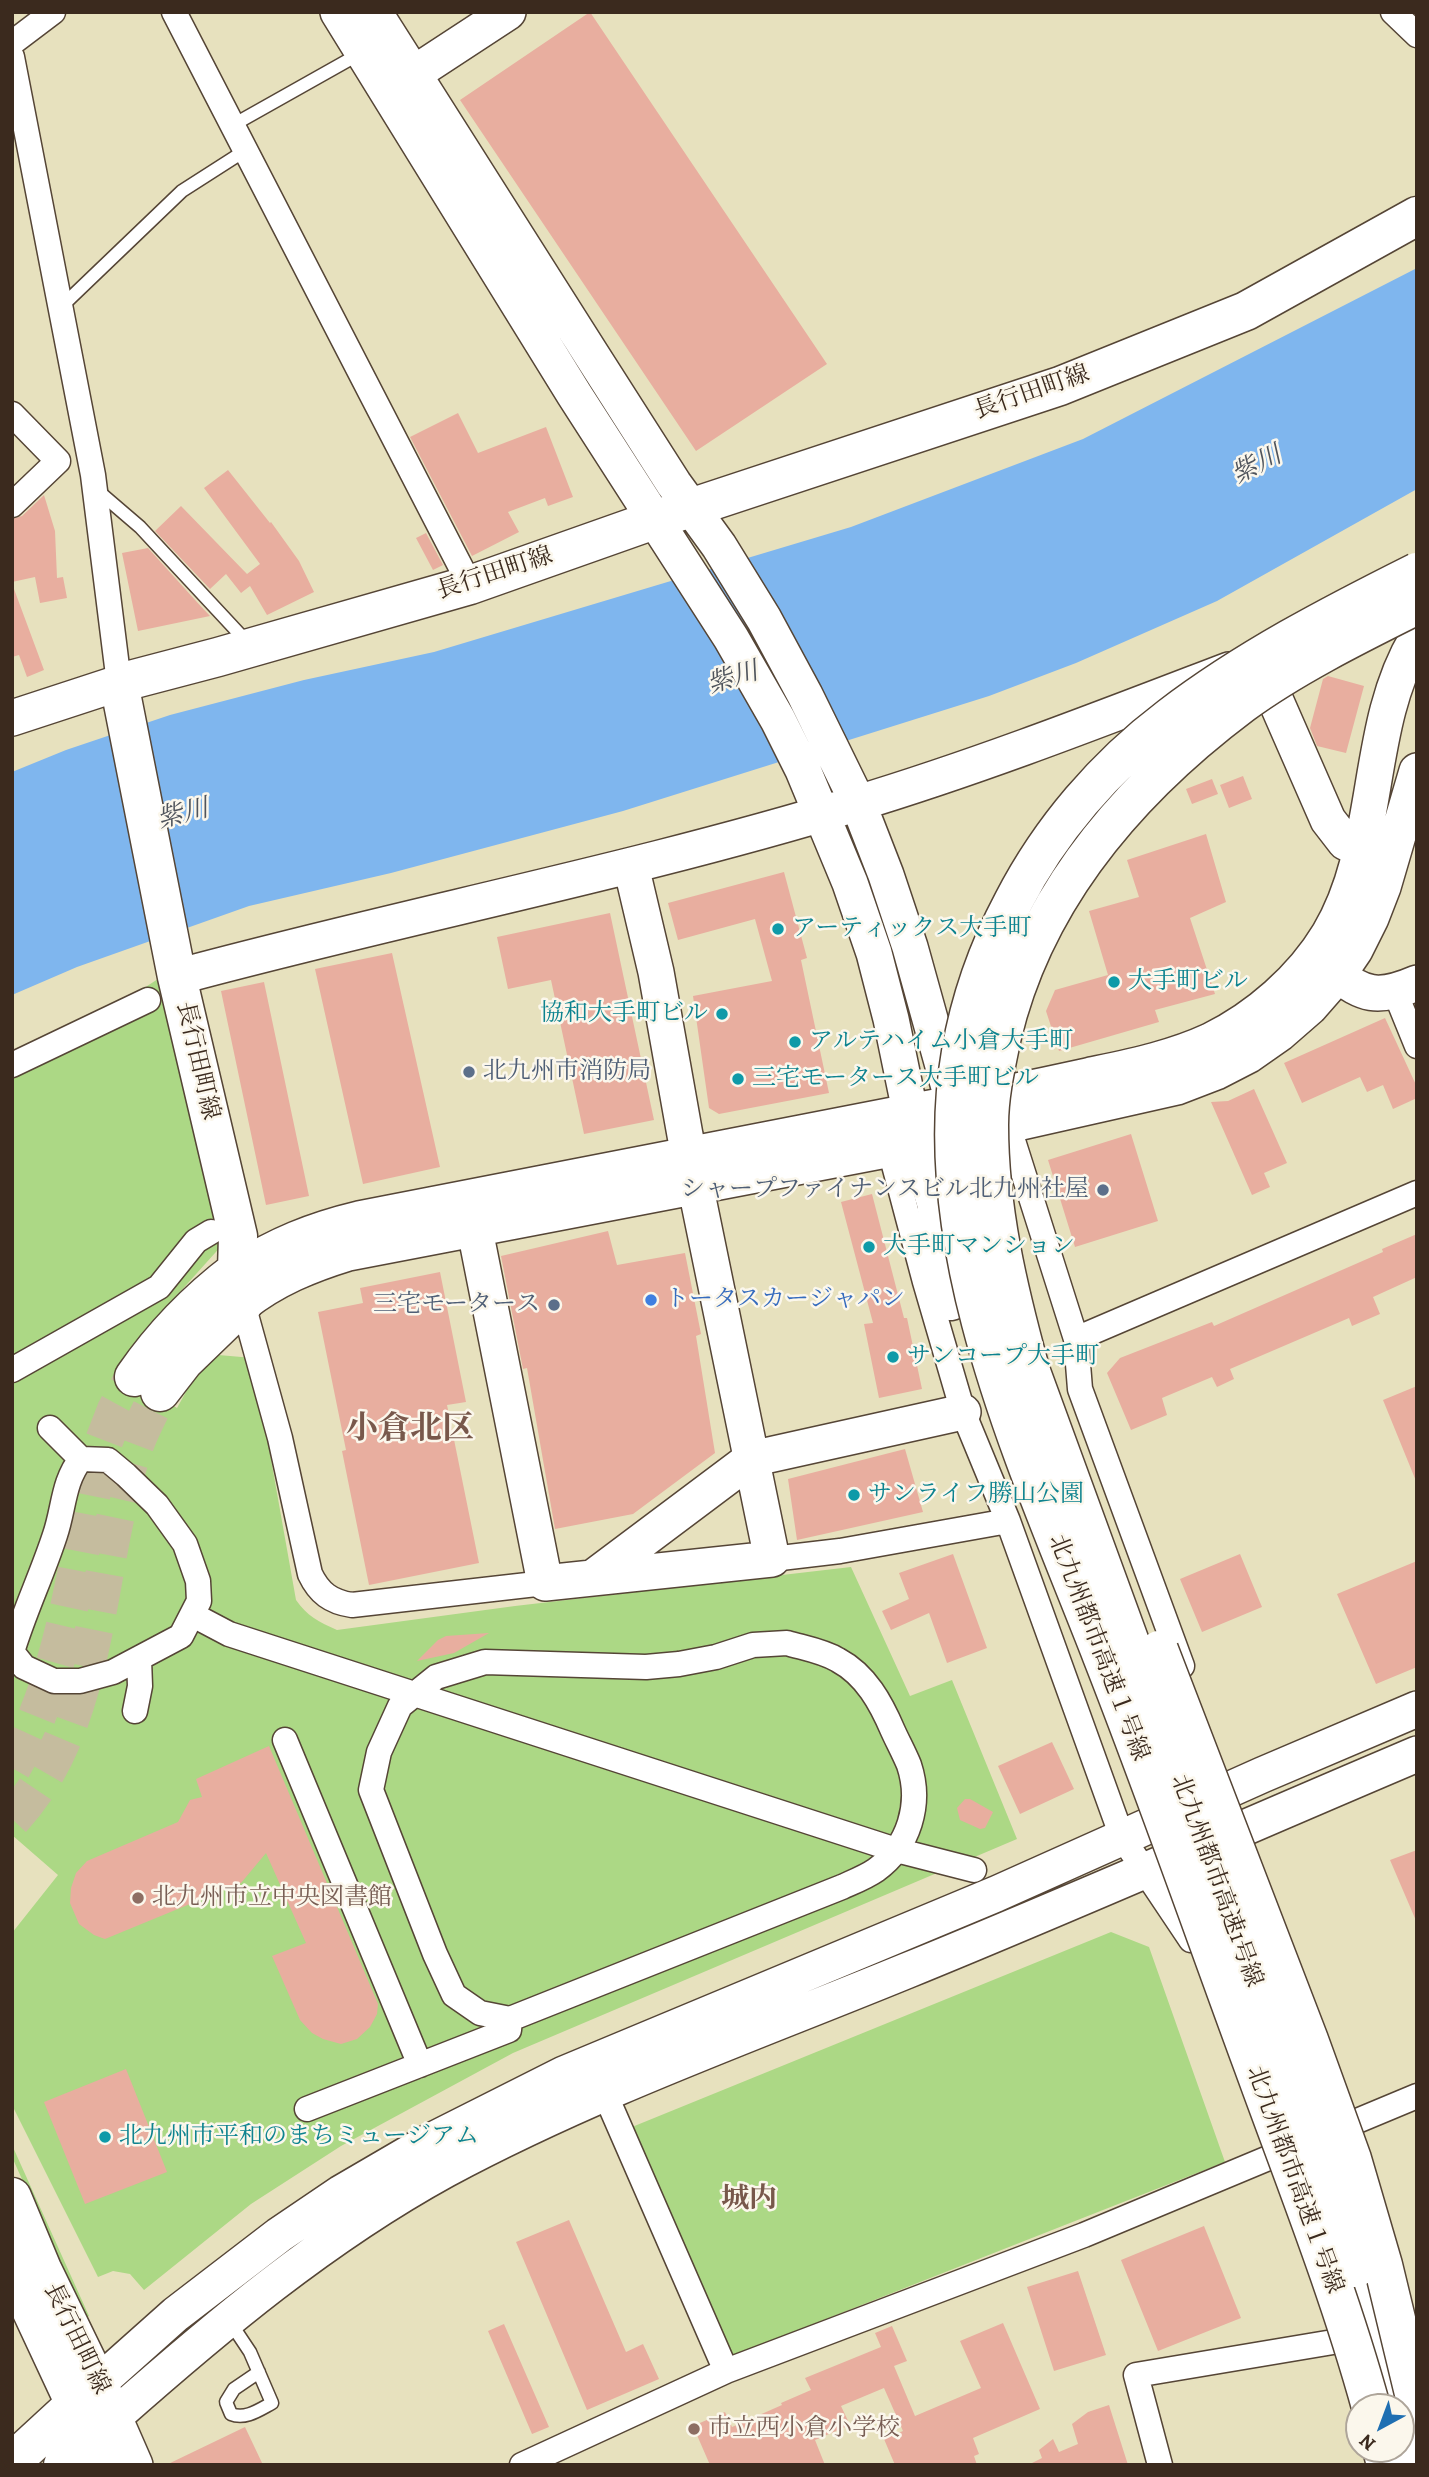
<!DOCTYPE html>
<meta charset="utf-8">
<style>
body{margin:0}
#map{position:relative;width:1429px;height:2477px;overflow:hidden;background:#e7e1be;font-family:Alegreya,serif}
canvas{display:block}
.frame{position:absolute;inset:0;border:14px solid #3b2a1e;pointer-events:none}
.north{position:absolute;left:1345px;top:2393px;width:70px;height:70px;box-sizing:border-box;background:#fbf7ec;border:2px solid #aea59a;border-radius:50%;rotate:221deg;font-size:19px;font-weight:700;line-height:28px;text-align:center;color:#3b2a1e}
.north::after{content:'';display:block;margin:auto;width:24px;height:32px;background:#1f6fb2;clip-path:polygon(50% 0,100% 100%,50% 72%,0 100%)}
</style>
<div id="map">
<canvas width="1429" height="2477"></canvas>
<div class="frame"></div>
<div class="north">N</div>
</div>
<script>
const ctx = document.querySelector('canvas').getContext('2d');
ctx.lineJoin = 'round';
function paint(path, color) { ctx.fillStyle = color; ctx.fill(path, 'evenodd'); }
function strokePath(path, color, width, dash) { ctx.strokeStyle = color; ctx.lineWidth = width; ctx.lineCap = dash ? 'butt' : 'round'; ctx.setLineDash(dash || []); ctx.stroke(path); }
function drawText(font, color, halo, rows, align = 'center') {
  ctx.font = font + ' Alegreya,"Noto Serif JP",serif'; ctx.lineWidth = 5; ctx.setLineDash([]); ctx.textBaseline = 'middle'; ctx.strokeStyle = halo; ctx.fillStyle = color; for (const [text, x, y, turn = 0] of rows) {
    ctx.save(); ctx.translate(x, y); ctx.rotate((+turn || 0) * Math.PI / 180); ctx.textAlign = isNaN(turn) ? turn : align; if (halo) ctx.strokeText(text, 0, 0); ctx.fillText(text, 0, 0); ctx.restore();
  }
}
const green = new Path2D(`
 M158,979L224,1243L161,1313L119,1372L177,1408L207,1354L253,1358L296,1600C307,1616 319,1622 337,1630L515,1606L851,1567L910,1696L952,1680L1017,1839L513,2053L341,2146L251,2204L144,2290L130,2274L113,2271L98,2277L12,2105V1933L58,1875L12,1835V1073Z
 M1111,1932L1149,1947L1225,2162L732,2356L632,2127Z
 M12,2145L89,2316L85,2319L12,2157Z`);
const water = new Path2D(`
 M1417,268V489L1217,601L1076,663L989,696L623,811L391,873L249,906L77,967L12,995V772L66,750L170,715L304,680L434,652L851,527L1083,439Z`);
const building = new Path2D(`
 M590,12L827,364L696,451L460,100Z
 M458,413L478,453L546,427L573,497L548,506L545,498L508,512L519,532L472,556L410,437Z
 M228,470L270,523L271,522L299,561L314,592L267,615L250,586L241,593L226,574L210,589L155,531L181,506L247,574L260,564L204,488Z
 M44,495L55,531L57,578L63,577L67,598L40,603L35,577L12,582V519L22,516Z
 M426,533L443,565L433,570L416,538Z
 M148,548L196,601L210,616L138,631L122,553Z
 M14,589L44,670L27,677L19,655L12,657V590Z
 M1328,676L1364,686L1346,753L1317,746L1310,728L1323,679Z
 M1243,776L1252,799L1229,808L1220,785Z
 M1212,779L1218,794L1192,804L1186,789Z
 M1206,834L1226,902L1190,918L1215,994L1155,1010L1159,1022L1059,1051L1046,1011L1055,990L1108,975L1089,911L1139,897L1127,860Z
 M784,872L807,958L801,960L829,1093L719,1114L709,1108L693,996L772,981L755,919L678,940L668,903Z
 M610,913L654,1120L584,1134L551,980L508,989L497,937Z
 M392,953L440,1167L363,1184L315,969Z
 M264,982L309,1196L266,1205L221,991Z
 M1385,1018L1417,1087V1098L1393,1109L1383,1085L1367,1092L1360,1077L1302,1103L1284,1063Z
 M1254,1089L1287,1163L1264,1173L1270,1187L1252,1195L1211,1102L1228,1101Z
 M1131,1134L1158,1221L1075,1247L1048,1160Z
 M872,1194L904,1318H907L922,1389L879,1398L864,1324L873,1323L841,1202Z
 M608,1231L617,1265L685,1253L701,1334L696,1336L715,1453L633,1514L555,1529L527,1368L523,1369L501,1256Z
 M1417,1234V1277L1373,1297L1380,1314L1352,1326L1349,1318L1230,1369L1234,1379L1217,1387L1212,1377L1162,1398L1167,1415L1131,1430L1107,1373L1120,1358L1212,1322L1214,1326L1383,1252L1382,1249Z
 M440,1272L466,1402L447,1405L479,1563L369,1585L342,1451L346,1450L318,1312L363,1303L360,1288Z
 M1417,1386V1481H1416L1383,1400Z
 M905,1449L923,1512L797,1540L788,1479Z
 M953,1554L987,1648L947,1663L929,1613L891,1630L882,1611L909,1599L899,1573Z
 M1240,1554L1262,1607L1202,1632L1180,1579Z
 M1417,1561V1667L1376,1684L1337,1594Z
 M489,1633L454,1653L417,1661L438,1640L446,1636Z
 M1052,1742L1074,1789L1020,1814L998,1766Z
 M269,1746L378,2004L377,2014L370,2027L357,2039L341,2044L323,2039L312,2033L300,2020L272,1956L306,1943L266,1853L241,1883L105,1939L94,1935L79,1924L70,1903L71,1888L76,1873L87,1861L178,1822L190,1800L202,1797L196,1779Z
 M965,1799H970L993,1812L985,1828L980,1829L960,1820L957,1808Z
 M1417,1850V1923L1390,1860Z
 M126,2069L167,2172L85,2204L44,2102Z
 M569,2220L626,2352L643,2344L659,2379L587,2410L516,2242Z
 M1204,2226L1241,2318L1158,2351L1121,2260Z
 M1078,2271L1106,2355L1054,2371L1027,2287Z
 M1003,2323L1040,2409L973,2438L979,2454L974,2456L977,2465H895L884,2439L903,2431L884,2388L841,2406L850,2425L815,2440L825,2465H710L693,2426L725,2412L732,2427L782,2405L781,2403L811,2390L805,2378L881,2347L875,2333L892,2326L907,2361L894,2366L915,2416L981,2388L960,2341Z
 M504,2324L549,2427L532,2434L488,2331Z
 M1109,2405L1128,2465H1028L1042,2458L1039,2450L1053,2439L1059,2452L1078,2444L1072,2424L1088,2412Z
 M245,2427L263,2465H166Z`);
const primaryTunnel = new Path2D(`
 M12,1768C68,1671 76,1554 102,1446L116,1410L134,1377
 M12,1819C102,1722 93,1570 133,1450C140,1430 150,1411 160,1392`);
const lane = new Path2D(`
 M233,125L361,53
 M61,307L182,191L246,150
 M98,491L140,527L247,642
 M230,2322L250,2352L272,2403C259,2410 245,2420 231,2414L226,2402L234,2389L259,2372`);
const street = new Path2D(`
 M174,12L470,585
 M1393,12L1417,35
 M12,43L53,12
 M12,57L93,475L119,683
 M12,414L58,461L12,505
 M1395,992L1417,1046
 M12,1065L148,1000
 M1008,1125L1076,1339L1080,1389L1182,1666
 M890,1150L925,1282L963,1412L1008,1521L1122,1837L1191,1940
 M243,1304L280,1438L310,1574C319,1593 331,1602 352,1605L545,1583
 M1076,1339L1417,1193
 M12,1370L159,1287L196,1241L211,1232
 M50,1428L81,1459
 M81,1459L108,1460L126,1475L157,1505L185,1544L198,1581L199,1601L181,1636L113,1672L80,1681H54L24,1667L12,1652C24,1612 42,1575 55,1535C64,1509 63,1481 81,1459Z
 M772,1559L840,1551L1008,1521
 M193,1615L229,1634L896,1850L974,1870
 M787,1643C804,1648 823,1651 838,1660C866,1675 881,1703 893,1731C898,1742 904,1753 909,1765C922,1804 909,1846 876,1870C866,1877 853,1882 842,1887L510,2019L480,2013L454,1995L435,1954L371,1790L379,1752L400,1706L436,1677L485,1662L646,1667L679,1664L716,1657L753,1645Z
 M135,1711L140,1686L139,1659
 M285,1740L420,2065
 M599,2080L726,2371
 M307,2109L509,2030L510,2019
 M522,2465L726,2371L1084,2235L1417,2096
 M1160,2465L1136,2375L1339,2341`);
const secondary = new Path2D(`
 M338,12L574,394L731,638L778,720L803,770L850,883L874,953L891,1019L917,1145L945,1237
 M374,12L591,354L674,484L719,546L764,619L805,695L858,803L886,875L910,947L955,1109
 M392,88L508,12
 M12,718L119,683
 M1320,964C1361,990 1368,1004 1417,983
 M177,977C402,916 632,872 855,804C981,766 1106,717 1229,670L1252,672L1268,683L1328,820L1345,842L1361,850
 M470,1205L545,1583L772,1559L685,1135L656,972L631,866
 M237,1270C277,1245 313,1230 359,1219C542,1185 725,1147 909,1112C968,1101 1028,1089 1087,1076C1129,1067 1171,1059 1210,1041C1257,1018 1302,979 1329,934C1383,843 1363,728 1417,638
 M243,1304C275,1279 309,1265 348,1253L964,1135L1177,1087L1216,1072L1249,1055L1279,1034L1310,1007L1338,975L1355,950L1371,918L1383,887L1417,771
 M595,1576L751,1459L963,1412
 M101,2465L75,2404L176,2314L279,2235L341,2193L425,2144L564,2074L996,1894L1262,1775L1417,1709
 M135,2465L114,2417C217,2326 323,2237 445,2170C592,2091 752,2034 906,1971C1078,1901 1247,1826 1417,1754`);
const primary = new Path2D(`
 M134,1377C163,1335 196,1301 237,1270
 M160,1392L184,1361L243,1304L237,1270L238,1236L177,977L119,683L218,657L470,585L654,520L1060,386L1246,311L1417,216
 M12,2197L42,2269L114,2417L63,2465
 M12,2269L75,2404L12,2462`);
const highway = new Path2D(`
 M937,1210L951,1301
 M1356,2268L1398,2407
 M1401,2416L1414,2465
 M1382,2449L1386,2465`);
const highwayBridge = new Path2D(`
 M1159,1650L1309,2040L1352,2159L1383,2265L1417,2406
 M1356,2268L1323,2170L1030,1369C1008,1289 989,1209 989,1125C989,1095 996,1065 1002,1036C1035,897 1130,788 1242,704C1294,666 1359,634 1417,605
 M1371,2407C1339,2291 1294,2178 1253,2065C1203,1929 1155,1791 1102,1656C1031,1473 926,1253 961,1052C970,1000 988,949 1013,902C1050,830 1105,766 1170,717C1246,659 1331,615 1417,572`);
const markers = [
 [778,929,7,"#0f9aa8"],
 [1114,982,7,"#0f9aa8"],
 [722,1014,7,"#0f9aa8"],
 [795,1042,7,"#0f9aa8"],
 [469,1072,7,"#5c6f8a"],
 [738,1079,7,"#0f9aa8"],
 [1103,1190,7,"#5c6f8a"],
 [869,1247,7,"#0f9aa8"],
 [651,1300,7,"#3f7fe0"],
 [554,1305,7,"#5c6f8a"],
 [893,1357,7,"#0f9aa8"],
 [854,1495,7,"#0f9aa8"],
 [138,1898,7,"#8d6e63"],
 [105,2137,7,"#0f9aa8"],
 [694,2429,7,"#8d6e63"]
];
const streetNames = [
 ["長行田町線",1032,393,-19],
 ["長行田町線",495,574,-18],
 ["長行田町線",197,1061,77],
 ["北九州都市高速１号線",1098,1648,69],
 ["北九州都市高速1号線",1216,1881,70],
 ["北九州都市高速１号線",1294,2180,70],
 ["長行田町線",76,2339,64]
];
const cultureNames = [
 ["アーティックス大手町",792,929],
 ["大手町ビル",1128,982],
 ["協和大手町ビル",708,1014,"right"],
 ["アルテハイム小倉大手町",809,1042],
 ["三宅モータース大手町ビル",752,1079],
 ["大手町マンション",883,1247],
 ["サンコープ大手町",907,1357],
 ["サンライフ勝山公園",868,1495],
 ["北九州市平和のまちミュージアム",119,2137]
];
const serviceNames = [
 ["北九州市消防局",483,1072,"left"],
 ["シャープファイナンスビル北九州社屋",1089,1190],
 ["三宅モータース",540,1305]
];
const shopNames = [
 ["トータスカージャパン",665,1300]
];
const educationNames = [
 ["北九州市立中央図書館",152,1898],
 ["市立西小倉小学校",708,2429]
];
const waterNames = [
 ["紫川",1257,466,-27],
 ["紫川",733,679,-17],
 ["紫川",183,815,-14]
];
const quarterNames = [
 ["城内",749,2200]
];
const districtNames = [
 ["小倉北区",410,1430]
];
paint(green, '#acd885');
paint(water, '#7fb6ee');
paint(building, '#e8ae9f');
strokePath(primaryTunnel, '#c5bc9e', 38, [38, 19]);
strokePath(lane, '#554536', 15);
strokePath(street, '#554536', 27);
strokePath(secondary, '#554536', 38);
strokePath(primary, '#554536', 41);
strokePath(highway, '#554536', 41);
strokePath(lane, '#fff', 12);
strokePath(street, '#fff', 24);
strokePath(secondary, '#fff', 35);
strokePath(primary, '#fff', 38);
strokePath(highway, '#fff', 38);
strokePath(highwayBridge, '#554536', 41, []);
strokePath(highwayBridge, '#fff', 38);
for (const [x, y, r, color] of markers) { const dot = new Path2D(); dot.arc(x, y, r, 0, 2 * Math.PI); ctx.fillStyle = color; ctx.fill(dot); strokePath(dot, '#fbf7ec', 2.5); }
drawText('24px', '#3b2a1e', '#fbf7ec', streetNames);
drawText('24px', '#0d838f', '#fbf7ec', cultureNames, 'left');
drawText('24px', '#4e5e75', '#fbf7ec', serviceNames, 'right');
drawText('24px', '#366cbe', '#fbf7ec', shopNames, 'left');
drawText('24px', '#785e54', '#fbf7ec', educationNames, 'left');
drawText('italic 26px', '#4f545c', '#fbf7ec', waterNames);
drawText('bold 28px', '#78584b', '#fbf7ec', quarterNames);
drawText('bold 32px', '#78584b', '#fbf7ec', districtNames);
</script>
